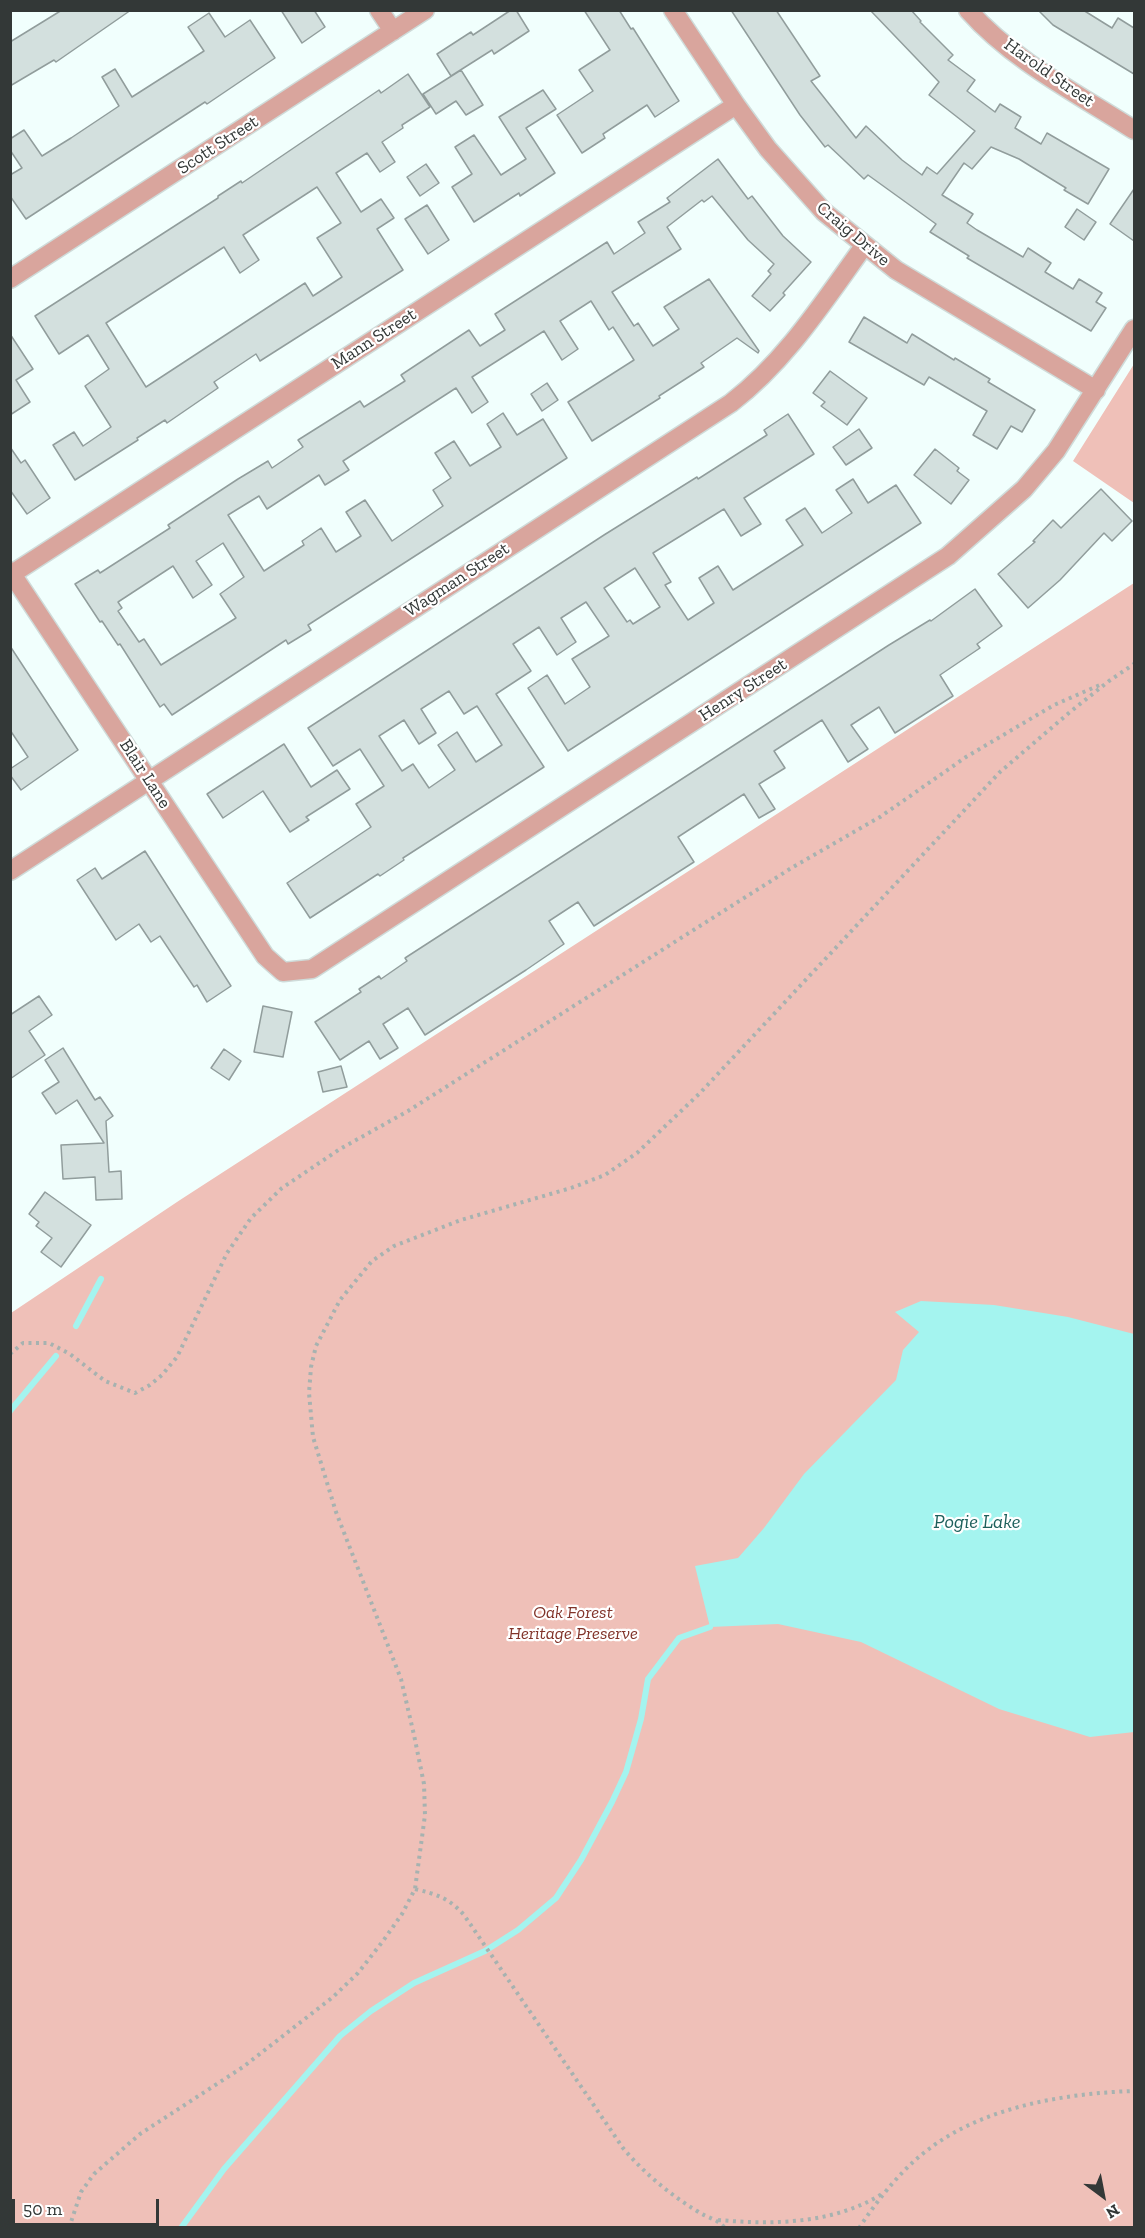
<!DOCTYPE html>
<style>
body{margin:0}
#map{position:relative;width:1145px;height:2238px;overflow:hidden;background:#f1fffd;font-family:"Zilla Slab",serif}
canvas{display:block}
.frame{position:absolute;inset:0;border:12px solid #333837;pointer-events:none}
.north{position:absolute;left:1073px;top:2166px;width:60px;height:60px;-webkit-text-stroke:4px #fff;paint-order:stroke;rotate:148deg;font-size:16px;font-weight:700;line-height:24px;text-align:center;color:#333837}
.north::after{content:'';display:block;margin:auto;width:21px;height:27px;background:#333837;clip-path:polygon(50% 0,100% 100%,50% 72%,0 100%)}
.scale{position:absolute;left:12px;top:2199px;width:147px;height:27px;box-sizing:border-box;border:3px solid #333837;border-top:0;padding-left:8px;font-size:18px;line-height:21px;white-space:nowrap;color:#333837;-webkit-text-stroke:4px #fff;paint-order:stroke}
</style>
<div id="map">
<canvas width="1145" height="2238"></canvas>
<div class="frame"></div>
<div class="north">N</div>
<div class="scale">50 m</div>
</div>
<script>
const ctx = document.querySelector('canvas').getContext('2d');
ctx.lineJoin = 'round';
function paint(path, color) { ctx.fillStyle = color; ctx.fill(path, 'evenodd'); }
function strokePath(path, color, width, dash) { ctx.strokeStyle = color; ctx.lineWidth = width; ctx.lineCap = dash ? 'butt' : 'round'; ctx.setLineDash(dash || []); ctx.stroke(path); }
function drawText(font, color, halo, rows, align = 'center') {
  ctx.font = font + ' "Zilla Slab",serif'; ctx.lineWidth = 4.5; ctx.setLineDash([]); ctx.textBaseline = 'middle'; ctx.strokeStyle = halo; ctx.fillStyle = color; for (const [text, x, y, turn = 0] of rows) {
    ctx.save(); ctx.translate(x, y); ctx.rotate((+turn || 0) * Math.PI / 180); ctx.textAlign = isNaN(turn) ? turn : align; if (halo) ctx.strokeText(text, 0, 0); ctx.fillText(text, 0, 0); ctx.restore();
  }
}
const green = new Path2D(`
 M1134,364V503L1073,461Z
 M1134,583V2227L11,2228V1313L180,1200Z`);
const water = new Path2D(`
 M921,1301L994,1305L1068,1317L1134,1334V1732L1090,1737L999,1709L861,1642L778,1624L710,1627L695,1566L738,1558L764,1528L804,1474L896,1380L903,1350L919,1332L895,1312Z`);
const stream = new Path2D(`
 M76,1326L101,1279
 M10,1411L56,1356
 M181,2228L224,2169L340,2036L371,2011L414,1983L485,1951L518,1930L556,1898L581,1860L612,1802L626,1772L641,1719L648,1679L679,1638L710,1627`);
const building = new Path2D(`
 M62,10H131L56,62L54,60L10,86V42Z
 M281,10H314L325,27L302,43Z
 M511,10H516L529,31L494,54L492,50L451,76L437,54L471,32L473,35Z
 M584,10H619L631,29L633,28L679,101L655,117L647,105L603,134L605,138L582,153L557,115L593,91L579,70L610,50Z
 M731,10H776L820,76L811,81L856,138L866,126L902,160L922,175L927,167L937,174L975,131L929,95L939,82L870,10H911L921,21L920,22L953,55L948,60L975,80L967,91L995,112L1000,104L1021,117L1015,128L1041,144L1047,133L1109,169L1088,204L1064,190L1066,188L1019,159L991,147L972,169L964,163L942,195L973,214L967,223L977,230L1023,257L1028,248L1051,263L1045,272L1073,289L1079,279L1102,293L1096,302L1106,308L1091,331L967,258L969,256L930,232L936,224L868,175L864,179L828,145L825,147L800,115Z
 M1038,10H1083L1112,28L1118,18L1134,28V74L1053,25Z
 M209,13L225,37L250,20L275,58L207,104L205,102L26,219L10,196V175L22,168L10,150V139L24,130L42,156L71,138L119,106L102,77L115,69L132,97L204,51L188,27Z
 M461,70L483,105L466,115L456,101L436,114L423,94Z
 M408,74L430,107L402,125L403,128L382,142L395,162L380,172L367,153L336,173L361,212L381,199L394,218L377,229L403,270L260,361L256,354L214,382L218,388L167,423L165,420L137,438L138,440L75,480L53,445L74,432L83,446L111,427L85,386L109,369L88,335L59,354L35,316L218,198V196L241,181L242,183L379,90L381,93ZM317,187L341,223L317,238L342,277L313,296L305,283L146,387L106,323L224,247L240,273L259,260L243,235Z
 M543,90L556,109L526,128L555,173L520,196L519,193L474,222L452,187L472,174L455,147L474,135L501,175L526,159L499,117Z
 M718,159L748,199L752,196L783,236L811,262L783,293L785,295L770,311L752,296L771,274L768,271L774,264L748,240L712,196L704,202L702,200L667,227L681,249L612,292L634,326L638,323L653,346L679,329L664,307L709,279L759,351L758,353L737,338L701,363L704,367L659,396L660,398L592,441L568,402L634,360L613,327L609,330L591,301L560,321L578,349L562,360L544,331L472,377L488,402L472,413L456,388L343,461L349,470L325,485L319,475L267,509L259,496L228,515L264,571L304,545L302,541L321,528L336,552L361,536L346,512L365,500L392,541L443,506L433,490L451,478L435,453L454,441L470,466L501,447L487,424L503,413L517,435L543,419L567,458L308,625L311,630L288,644L286,640L172,715L164,704L160,707L120,644L118,645L102,621L100,622L75,584L98,570L100,573L170,528L168,525L238,479L268,461L272,468L303,447L298,440L360,401L364,407L405,381L401,375L469,330L480,346L505,330L495,314L607,242L614,254L645,233L638,222L670,202L667,198ZM223,543L244,577L220,594L236,618L161,665L144,639L139,642L118,611L122,608L118,602L173,566L193,598L212,585L196,561Z
 M426,164L439,183L420,196L407,177Z
 M1134,189V241L1110,224Z
 M427,205L449,240L428,254L405,219Z
 M1077,209L1096,222L1084,240L1065,227Z
 M864,317L907,343L912,334L954,360L955,358L990,379L988,382L1035,410L1022,432L1011,426L997,449L973,435L987,411L929,377L924,385L849,342Z
 M10,334L33,369L16,380L30,402L10,415Z
 M830,371L867,398L847,425L821,406L825,402L813,393Z
 M547,383L558,400L542,411L531,394Z
 M788,414L814,454L744,498L761,524L741,536L724,509L653,553L671,582L665,585L688,620L714,603L699,578L718,566L733,590L803,545L786,520L805,508L822,533L852,513L836,490L853,479L868,503L896,485L921,523L568,751L528,688L547,675L565,704L590,687L572,659L609,636L586,602L561,618L576,642L557,655L539,627L513,644L531,671L496,694L544,767L403,858L404,860L380,876L378,874L310,918L287,883L371,827L356,804L384,786L360,749L333,766L308,728L604,535L697,477L698,479L767,435L764,430ZM635,568L660,607L633,624L630,620L627,622L604,588ZM449,691L464,714L477,706L502,745L476,762L457,732L438,745L455,770L429,788L413,764L402,771L379,736L404,720L419,744L436,733L421,709Z
 M859,429L872,448L846,465L833,447Z
 M10,447L21,463L25,460L50,498L27,514L10,490Z
 M935,449L959,468L957,471L969,480L951,504L914,475Z
 M1101,489L1132,521L1112,541L1104,533L1060,580L1028,608L998,574L1035,542L1033,541L1053,520L1061,528Z
 M975,589L1002,626L977,644L980,648L940,675L953,696L895,733L879,707L851,725L868,749L848,762L822,720L774,751L785,768L759,784L775,809L759,818L744,794L678,837L694,862L594,926L578,902L549,921L564,944L526,970L425,1035L408,1008L383,1024L398,1048L380,1059L369,1041L340,1060L315,1022L361,992L359,989L379,976L381,979L407,961L405,958L889,645L930,620L931,621Z
 M10,646L78,750L21,790L10,775V769L28,757L10,730Z
 M284,744L311,787L337,770L350,789L306,817L309,820L290,832L263,791L223,818L207,794Z
 M145,851L231,986L207,1002L197,985L194,987L160,936L151,942L139,924L116,940L77,880L95,868L102,879Z
 M39,996L52,1015L29,1031L45,1055L10,1079V1015Z
 M263,1006L292,1012L283,1057L254,1052Z
 M63,1048L95,1100L100,1097L113,1116L106,1121L109,1172L121,1171L122,1199L96,1200L95,1177L63,1179L61,1145L104,1143L77,1100L56,1114L42,1093L59,1082L45,1060Z
 M224,1049L241,1061L229,1080L211,1068Z
 M341,1066L347,1087L323,1092L318,1072Z
 M45,1192L91,1225L61,1267L41,1252L52,1238L36,1226L39,1222L29,1214Z`);
const path = new Path2D(`
 M10,1354L23,1343H49L70,1354L105,1381L135,1393L150,1385L162,1375L177,1357L227,1253L251,1218L282,1188L340,1149L408,1111L793,867L880,817L966,757L1054,705L1102,684
 M415,1889C436,1894 449,1898 464,1915L623,2148C644,2173 669,2194 697,2211C707,2218 716,2218 725,2228
 M718,2220C775,2225 836,2224 885,2192
 M69,2228L81,2192L94,2174L140,2134L243,2067L333,1997L358,1973L383,1941L402,1914L415,1889L425,1815L424,1784L414,1735L401,1679L336,1512L313,1437L309,1393L311,1367L316,1346L340,1300L372,1261L394,1246L461,1220L571,1188L605,1175L637,1153L700,1093L1000,772L1070,712L1109,681L1134,664
 M859,2228C879,2198 903,2167 933,2146C988,2106 1068,2093 1134,2091`);
const street = new Path2D(`
 M379,10L393,31
 M673,10L736,105L768,149L824,212L896,270L1096,390
 M968,10C1013,61 1078,94 1134,130
 M10,279L425,10
 M10,571L265,956L283,972L312,969L948,556L1024,489L1056,451L1134,329
 M12,574L736,105
 M10,871L731,403C786,361 824,301 864,246`);
const streetNames = [
 ["Harold Street",1049,73,35],
 ["Scott Street",218,145,-33],
 ["Craig Drive",853,234,40],
 ["Mann Street",374,339,-33],
 ["Wagman Street",457,580,-33],
 ["Henry Street",743,690,-33],
 ["Blair Lane",145,774,57]
];
const parkNames = [
 ["Oak Forest",573,1613],
 ["Heritage Preserve",573,1634]
];
const waterNames = [
 ["Pogie Lake",977,1522]
];
paint(green, '#efc0b8');
paint(water, '#a4f4ef');
strokePath(stream, '#a4f4ef', 6);
paint(building, '#d3e0de');
strokePath(building, '#919d9c', 1.5);
strokePath(street, '#cfdbd9', 21);
strokePath(path, '#a7b2b0', 4, [3, 4.5]);
strokePath(street, '#d9a59d', 18);
drawText('18px', '#333837', '#fff', streetNames);
drawText('italic 18px', '#813329', '#fff', parkNames);
drawText('italic 20px', '#1e605c', '#fff', waterNames);
</script>
